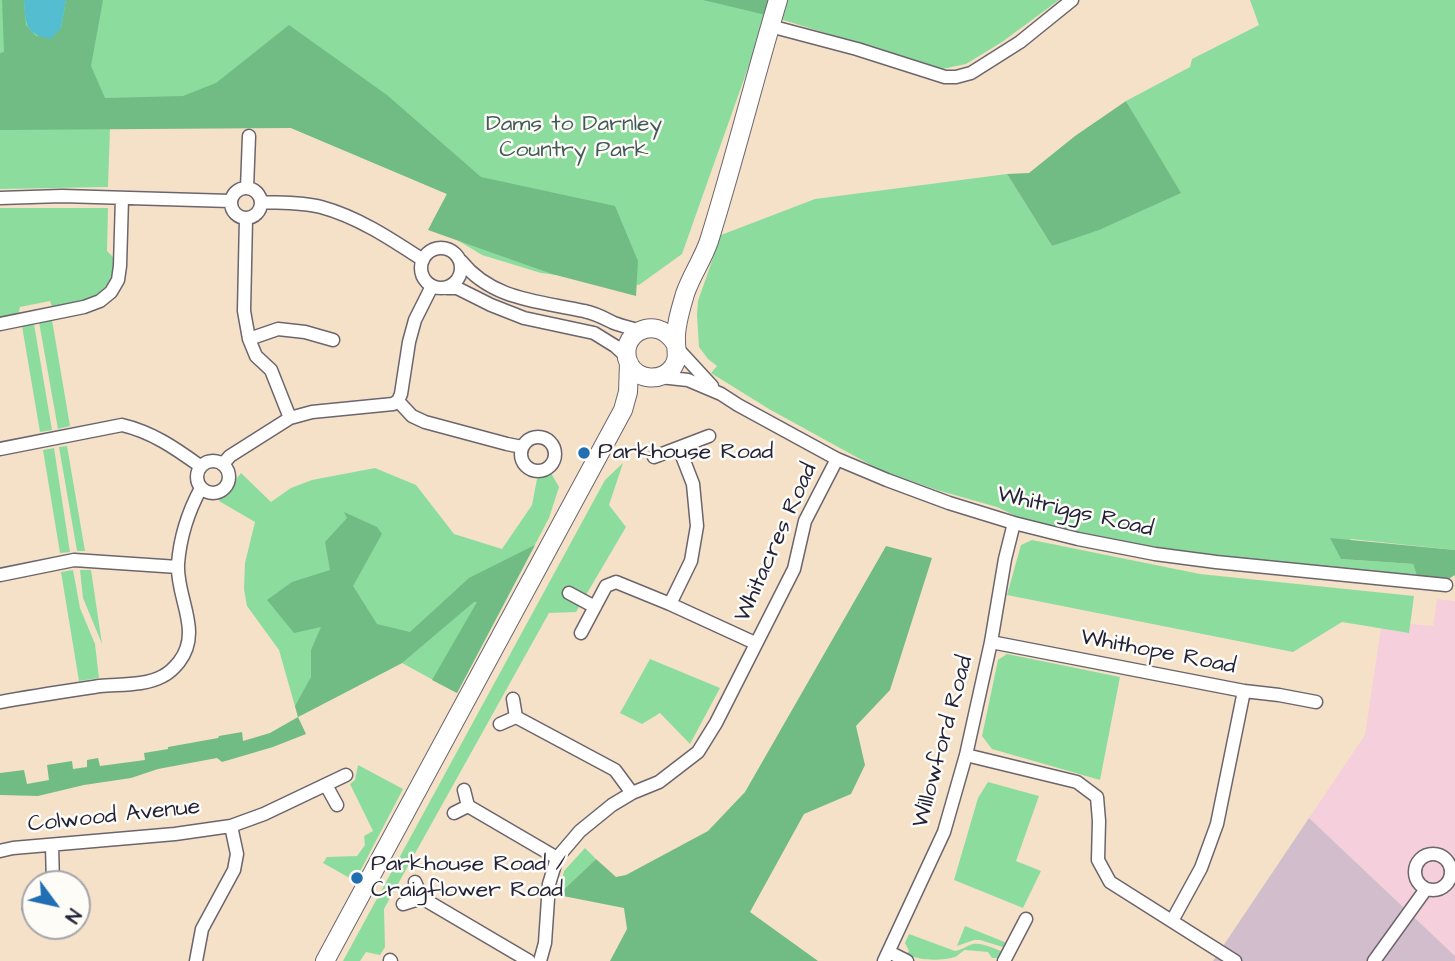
<!DOCTYPE html>
<style>
body{margin:0}
#map{position:relative;width:1455px;height:961px;overflow:hidden;background:#f5e1c8;font-family:"Architects Daughter",sans-serif}
canvas{display:block}
.north{position:absolute;left:21px;top:870px;width:70px;height:70px;box-sizing:border-box;background:#fdfcf7;border:2px solid #a5a5ac;border-radius:50%;rotate:123deg;font-size:19px;font-weight:700;line-height:28px;text-align:center;color:#22223b}
.north::after{content:'';display:block;margin:auto;width:24px;height:32px;background:#1f6fb2;clip-path:polygon(50% 0,100% 100%,50% 72%,0 100%)}
</style>
<div id="map">
<canvas width="1455" height="961"></canvas>
<div class="north">N</div>
</div>
<script>
const ctx = document.querySelector('canvas').getContext('2d');
ctx.lineJoin = 'round';
function paint(path, color) { ctx.fillStyle = color; ctx.fill(path, 'evenodd'); }
function strokePath(path, color, width, dash) { ctx.strokeStyle = color; ctx.lineWidth = width; ctx.lineCap = dash ? 'butt' : 'round'; ctx.setLineDash(dash || []); ctx.stroke(path); }
function drawText(font, color, halo, rows, align = 'center') {
  ctx.font = font + ' "Architects Daughter",sans-serif'; ctx.lineWidth = 5; ctx.setLineDash([]); ctx.textBaseline = 'middle'; ctx.strokeStyle = halo; ctx.fillStyle = color; for (const [text, x, y, turn = 0] of rows) {
    ctx.save(); ctx.translate(x, y); ctx.rotate((+turn || 0) * Math.PI / 180); ctx.textAlign = isNaN(turn) ? turn : align; if (halo) ctx.strokeText(text, 0, 0); ctx.fillText(text, 0, 0); ctx.restore();
  }
}
const built = new Path2D(`
 M1437,599L1455,601V956L1309,818L1365,735L1381,628L1409,633L1410,624L1433,626Z`);
const industrial = new Path2D(`
 M1309,818L1455,956V961H1213Z`);
const green = new Path2D(`
 M0,0H772L682,254L639,285L541,273L482,255L431,224L447,194L291,128H110L108,187L0,189Z
 M786,0H1059L1002,42L966,64L942,69L780,19Z
 M1250,0H1455V550L1351,539L1341,559L1413,564L1417,576L1250,560L1147,546L1076,533L1018,517L997,507L937,490L880,470L769,409L711,373L717,366L708,359L699,347L697,315L698,301L721,235L815,199L1007,174L1052,246L1180,193L1126,101L1190,67L1192,59L1259,25Z
 M0,208H108L107,251L114,258C114,263 114,269 112,274C104,301 76,304 53,309L50,301L20,307L18,315L0,319Z
 M52,320L70,426L58,429L39,322Z
 M34,324L52,430L40,432L22,326Z
 M67,446L85,551H77L59,447Z
 M54,448L70,552L60,553L43,450Z
 M623,463L609,505L626,527L576,612L549,613L384,909L385,947L380,955L366,952L360,961H343L605,480Z
 M375,468L416,485L454,534L502,549L532,505L537,479L551,473L559,487L549,518L457,693L402,663L298,717L279,650L247,606L244,589L245,563L255,522L219,501L241,473L271,502L291,488L312,480Z
 M1032,540L1200,574L1414,596L1409,633L1342,622L1293,652L1007,595L1021,545Z
 M73,570L80,608L95,644L99,678L79,681L61,572Z
 M80,570H91L102,644L83,598Z
 M1007,654L1120,677L1100,780L992,749L982,736L998,660Z
 M650,659L720,688L690,744L660,713L642,724L620,713Z
 M358,765L403,789L355,881L323,863L327,857L357,856L365,845L364,836L373,831L350,784L355,780Z
 M988,782L1039,796L1016,861L1041,871L1023,908L954,880L978,798Z
 M585,848L596,859L558,895L564,871Z
 M965,926L1007,943L1006,948L980,940H974L957,946Z
 M909,934L955,951C962,950 966,946 973,944C982,942 995,949 1004,952L998,958H992L988,952L965,950C964,950 956,957 955,957C941,961 919,961 907,954L909,951L905,943Z`);
const forest = new Path2D(`
 M2,0H24L26,25L36,36L61,28L66,0H103L91,66L105,98L183,96L216,83L289,25L387,95L481,177L615,206L638,261L636,296L552,274L428,230L447,194L291,128L0,130V53L4,52Z
 M703,0H772L766,15Z
 M1126,101L1181,193L1099,230L1052,246L1007,174L1029,173L1075,136Z
 M344,512L377,527L382,534L353,586L377,624L410,632L469,578L535,545L457,693L432,680L477,602H474L402,663L298,717L306,734L273,747L222,762L217,758L158,769L131,778L84,785L38,796L0,795V773L24,770L27,784L49,780L47,765L72,761L73,769L87,767V760L98,758L100,766L145,760L144,753L168,749V747L218,738L219,736L242,732L243,741L270,733L298,717L295,706L311,677V650L321,627L294,633L267,600L292,582L330,570L325,542L347,518Z
 M1330,538L1455,550V575L1450,578L1417,576L1413,564L1341,559Z
 M886,546L932,558L890,690L856,726L865,765L851,794L804,814L750,912L818,961H610L627,929L624,908L558,895L596,859L616,877L626,875L708,831L745,792Z`);
const water = new Path2D(`
 M24,0H66L61,28L51,39C24,34 26,24 24,0Z`);
const minor = new Path2D(`
 M770,26L857,49L945,77H956L971,73L1020,42L1072,0
 M247,188L249,136
 M231 203a15 15 0 1 1 30 0a15 15 0 1 1-30 0Z
 M0,198L62,196L230,201
 M261,202C280,203 302,202 321,207C358,217 391,239 423,260
 M246,218L244,311L249,339L256,356L271,370L290,418
 M421 268a20 20 0 1 1 40 0a20 20 0 1 1-40 0Z
 M461,261C492,300 539,301 584,311C595,313 604,318 614,323C622,326 631,328 640,331
 M447,288H457L491,305L524,318L594,333L615,346L627,357
 M0,324L84,307L100,301L111,292L118,280L120,266L122,198
 M249,339L278,329L305,332L333,340
 M677,348L712,386
 M660,377L688,380L721,394L738,405L837,459L887,480L949,503L1014,523L1078,539L1155,554L1216,562L1446,585
 M398,401L412,416L425,422L507,444L522,447
 M398,401L401,394L409,342L415,320L432,286
 M521 454a17 17 0 1 1 34 0a17 17 0 1 1-34 0Z
 M0,449L122,425C152,432 175,448 200,466
 M654,457L709,436
 M197 477a16 16 0 1 1 32 0a16 16 0 1 1-32 0Z
 M223,464L230,456L290,418L312,412L393,404L398,401
 M0,575L74,560L178,567
 M569,593L595,607
 M670,604L691,561L697,526L693,484L679,448
 M581,633L606,586L616,582L670,604L755,643
 M991,642L1244,691L1279,695L1316,702
 M513,699L516,717L615,770L632,793
 M0,702C33,696 67,691 100,686C120,684 145,686 163,676C169,673 175,667 179,662C203,631 176,598 178,564C180,537 188,512 201,488
 M500,724L516,717
 M966,755L1077,782L1097,797L1099,821L1098,860L1110,882L1235,961
 M326,785L337,805
 M464,790L468,806L557,858
 M454,813L468,806
 M52,845L53,884
 M0,851L13,848L175,834L231,826L264,814L346,775
 M1415 872a18 18 0 1 1 36 0a18 18 0 1 1-36 0Z
 M415,882L422,898L529,961
 M403,904L422,898
 M29,909L35,908
 M1172,921L1201,868L1217,824L1244,691
 M56,926V930
 M889,952L907,961
 M390,960L391,961
 M196,961L202,929L234,870L237,854L231,826
 M540,961L545,943L549,884L557,858L580,831L612,805L632,793L659,782L698,752L716,723L794,569L805,521L837,459
 M884,961L944,832L966,755L991,642L1005,559L1014,523
 M1004,961L1026,919
 M1374,961L1426,889`);
const secondary = new Path2D(`
 M675,343C655,312 616,335 629,364C638,381 662,382 673,367C679,358 676,351 676,341C675,326 681,308 685,294C691,276 703,259 709,241C734,161 754,80 778,0
 M325,961L623,410L628,392L629,363`);
const markers = [
 [584,453,7,"#1f6fb2"],
 [357,878,7,"#1f6fb2"]
];
const parkNames = [
 ["Dams to Darnley",574,125],
 ["Country Park",574,151]
];
const poiNames = [
 ["Parkhouse Road",598,453],
 ["Parkhouse Road /",371,865],
 ["Craigflower Road",371,891]
];
const streetNames = [
 ["Whitriggs Road",1075,513,13],
 ["Whitacres Road",777,543,-66],
 ["Whithope Road",1158,653,11],
 ["Willowford Road",944,742,-75],
 ["Colwood Avenue",114,817,-6]
];
paint(built, '#f5cfdb');
paint(industrial, '#d1bdcc');
paint(green, '#8cdd9d');
paint(forest, '#71bc84');
paint(water, '#54bed0');
strokePath(minor, '#6c656c', 15);
strokePath(secondary, '#6c656c', 20);
strokePath(minor, '#fff', 12);
strokePath(secondary, '#fff', 18);
for (const [x, y, r, color] of markers) { const dot = new Path2D(); dot.arc(x, y, r, 0, 2 * Math.PI); ctx.fillStyle = color; ctx.fill(dot); strokePath(dot, '#fdfcf7', 2.5); }
drawText('23px', '#425a58', '#fdfcf7', parkNames);
drawText('23px', '#22223b', '#fdfcf7', poiNames, 'left');
drawText('23px', '#22223b', '#fdfcf7', streetNames);
</script>
